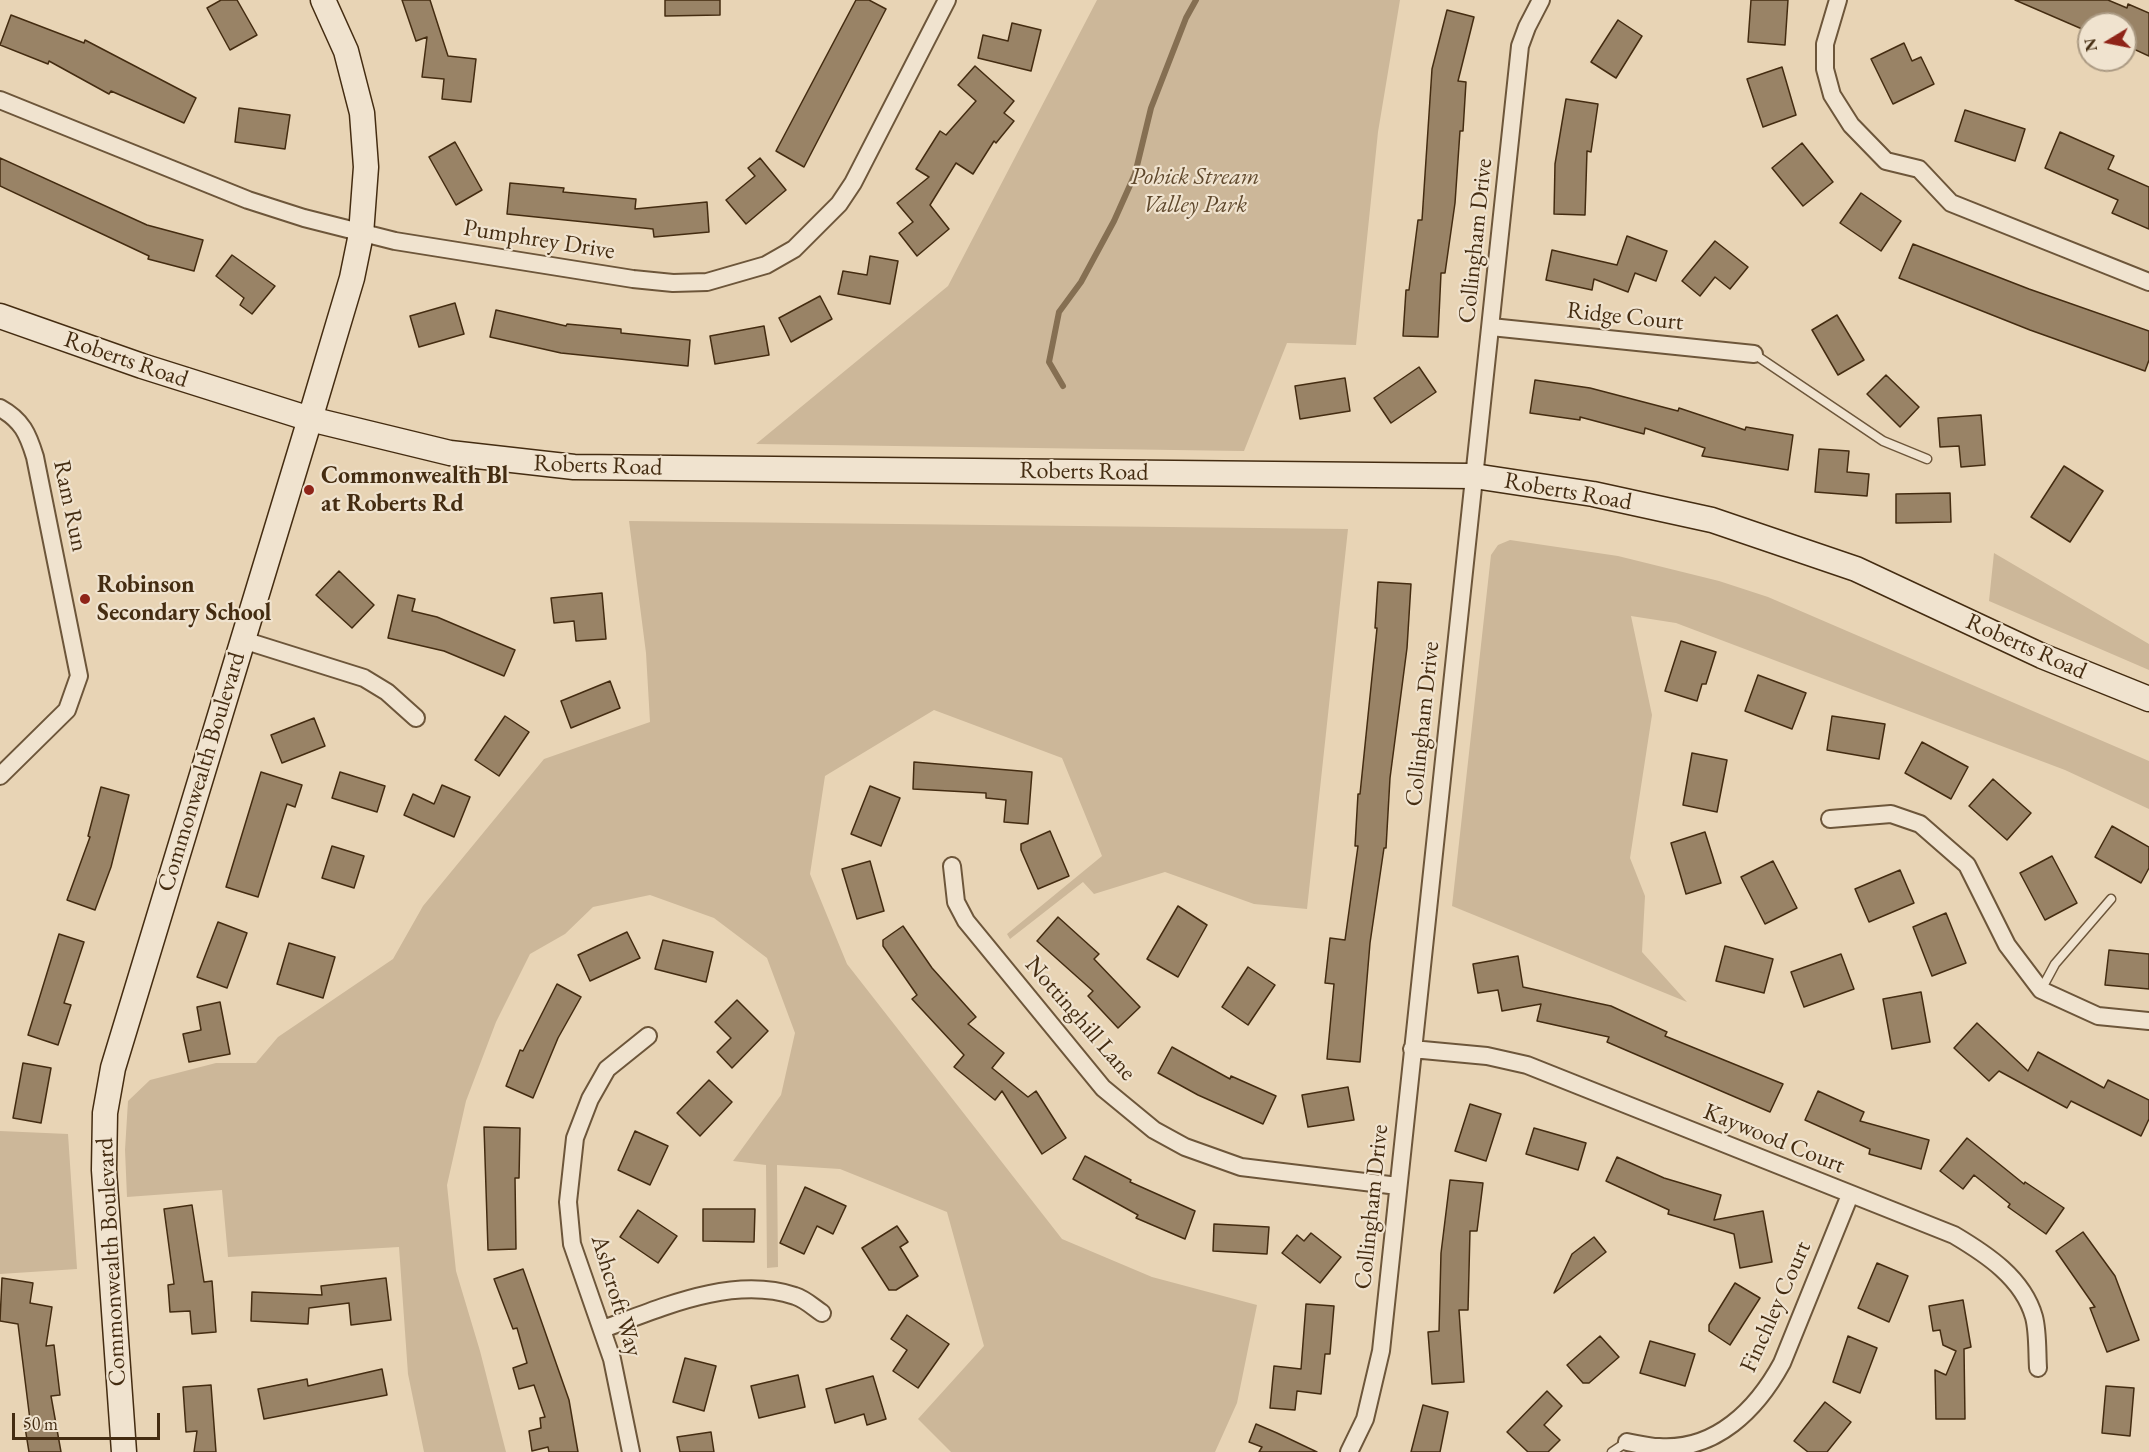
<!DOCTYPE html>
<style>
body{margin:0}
#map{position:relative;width:2149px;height:1452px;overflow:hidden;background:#e8d4b5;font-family:"EB Garamond",serif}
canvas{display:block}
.north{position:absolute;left:2077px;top:12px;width:60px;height:60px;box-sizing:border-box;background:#f0e3cf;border:2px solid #ab9a83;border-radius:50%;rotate:260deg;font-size:16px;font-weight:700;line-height:24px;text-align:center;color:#442c11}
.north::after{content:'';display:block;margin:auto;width:21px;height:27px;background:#8f2418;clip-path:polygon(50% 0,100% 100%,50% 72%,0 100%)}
.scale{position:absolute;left:12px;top:1413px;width:148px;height:27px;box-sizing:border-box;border:3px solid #442c11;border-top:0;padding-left:8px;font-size:18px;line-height:21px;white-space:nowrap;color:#442c11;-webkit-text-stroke:4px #f0e3cf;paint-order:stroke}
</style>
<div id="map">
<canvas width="2149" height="1452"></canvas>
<div class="north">N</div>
<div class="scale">50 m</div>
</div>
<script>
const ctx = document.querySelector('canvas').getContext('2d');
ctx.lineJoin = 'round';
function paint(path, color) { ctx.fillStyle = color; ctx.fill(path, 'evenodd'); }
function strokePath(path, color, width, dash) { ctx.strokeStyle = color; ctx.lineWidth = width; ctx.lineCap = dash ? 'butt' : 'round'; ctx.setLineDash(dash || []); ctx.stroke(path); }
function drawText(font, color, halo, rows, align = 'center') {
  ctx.font = font + ' "EB Garamond",serif'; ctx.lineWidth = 4.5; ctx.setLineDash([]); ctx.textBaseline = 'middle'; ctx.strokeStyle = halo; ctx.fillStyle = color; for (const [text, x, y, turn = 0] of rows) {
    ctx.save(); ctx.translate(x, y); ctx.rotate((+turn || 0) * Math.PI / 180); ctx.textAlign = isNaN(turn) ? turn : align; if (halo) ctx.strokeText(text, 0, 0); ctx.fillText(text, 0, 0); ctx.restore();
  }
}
const green = new Path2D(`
 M1097,0H1400L1378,132L1356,345L1287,343L1244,451L756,444L948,286Z
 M629,521L1348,529L1307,909L1254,904L1165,872L1094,894L1083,882L1010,939L1007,934L1102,856L1062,758L934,710L825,776L810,874L847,964L1062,1239L1152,1277L1257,1305L1237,1403L1215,1452H951L918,1419L984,1346L947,1212L840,1169L777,1165L778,1267L767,1268L766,1165L733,1161L781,1095L795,1033L767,958L714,918L650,895L593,907L565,934L530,954L496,1022L466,1101L447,1185L456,1271L480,1351L506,1452H424L408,1374L399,1247L228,1257L222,1190L127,1197L125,1150L128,1101L150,1080L216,1063H256L278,1037L393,959L423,906L544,759L650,722L646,653Z
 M1510,540L1618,556L1719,581L1768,597L2149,761V809L2065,770L1676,623L1631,616L1652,715L1630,858L1645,896L1642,952L1687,1002L1452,906L1491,555L1498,545Z
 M1994,553L2149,644V670L1989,601Z
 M0,1131L68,1134L77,1269L0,1274Z`);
const stream = new Path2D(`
 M1063,386L1049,362L1059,312L1081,282L1114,221L1135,174L1151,108L1186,18L1196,0`);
const building = new Path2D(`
 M221,0H237L257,35L230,50L207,8Z
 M402,0H430L448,56L476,59L471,102L442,99L444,79L422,77L427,37L416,41Z
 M665,0H720V15L665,16Z
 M856,0H869L886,9L804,167L776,151Z
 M1751,0H1788L1785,45L1748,42Z
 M2015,0H2108L2127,8L2128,4L2149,13V56L2125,45V24H2089V32Z
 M1447,10L1474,17L1458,81L1466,82L1463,131H1460L1455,203L1445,273H1441L1438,337L1403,336L1406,290H1409L1418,220H1422L1432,69Z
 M11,15L84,43L85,40L196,98L184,123L111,91L109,94L49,61L48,64L0,45Z
 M1618,20L1642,36L1616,78L1591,62Z
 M1012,23L1041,30L1031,71L978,58L983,35L1008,41Z
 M1904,43L1912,61L1921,57L1934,84L1893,104L1871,59Z
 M975,66L1014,101L1004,113L1014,121L996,143L994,141L973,174L956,163L930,205L949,229L917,256L899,233L913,222L897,203L929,177L916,169L940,131L946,135L976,101L958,85Z
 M1782,67L1796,115L1763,127L1747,79Z
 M1566,99L1598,104L1591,152L1587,151L1585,215L1554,214L1555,164Z
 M239,108L290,115L285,149L235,142Z
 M1965,110L2025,129L2015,161L1955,141Z
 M2060,132L2114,156L2108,169L2149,187V229L2112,213L2118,200L2045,168Z
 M455,142L482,190L456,205L429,157Z
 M1802,143L1833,182L1803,206L1772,168Z
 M0,158L147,225L203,240L194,271L148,259L149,256L0,186Z
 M760,158L786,190L746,224L726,200L755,176L748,168Z
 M510,183L564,188L563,192L636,199L635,209L707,202L709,232L654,237L653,229L507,214Z
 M1861,193L1901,221L1881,251L1840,223Z
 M1627,236L1667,251L1656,281L1635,273L1628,292L1594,279L1592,290L1546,280L1552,250L1617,265Z
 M1715,241L1748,267L1730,289L1715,277L1700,296L1682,281Z
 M1913,244L2029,289L2149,331V360L2145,371L2030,330L1899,278Z
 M232,255L275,286L252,314L240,305L244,298L216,276Z
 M870,256L898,261L890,304L838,294L843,271L867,275Z
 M820,296L832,319L791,342L779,318Z
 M455,303L464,334L419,347L410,316Z
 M496,310L566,326L567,324L621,329V333L690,340L688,366L561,353L490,337Z
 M1837,315L1864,360L1838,375L1812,330Z
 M764,326L769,355L715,364L710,336Z
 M1419,367L1436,392L1391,423L1374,398Z
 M1886,375L1919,407L1900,427L1867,394Z
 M1345,378L1350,411L1300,419L1295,386Z
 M1535,380L1590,388L1678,411L1679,408L1745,430L1746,427L1793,435L1788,470L1702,456L1705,448L1645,428L1644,434L1580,417V420L1530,413Z
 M1981,415L1985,465L1961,467L1959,446L1940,447L1938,418Z
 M1819,449L1849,451L1847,472L1869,474L1867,496L1815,492Z
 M2064,466L2103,491L2070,542L2031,517Z
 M1950,493L1951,522L1896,523V494Z
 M339,571L374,605L352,628L316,595Z
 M1378,582L1411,584L1407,648L1390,778L1386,848H1384L1370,943L1360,1062L1327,1059L1334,984L1325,983L1330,938L1345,940L1358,846H1355L1358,794H1360L1377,628H1375Z
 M602,593L606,639L576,641L574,621L554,623L551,598Z
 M398,595L415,599L412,611L437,617L515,650L504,676L444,651L388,638Z
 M1681,641L1716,652L1706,684H1702L1697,701L1665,691Z
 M1758,675L1806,693L1792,729L1745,711Z
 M610,681L620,708L571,728L561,701Z
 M505,716L529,732L499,776L475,760Z
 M1832,716L1885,724L1879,759L1827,750Z
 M314,718L325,746L282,763L271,735Z
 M1922,742L1968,767L1951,799L1905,773Z
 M1692,753L1727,760L1717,812L1683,805Z
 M914,762L1032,772L1028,824L1004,822L1006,800L986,798V793L913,789Z
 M261,772L302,785L295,807L287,804L258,897L226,887Z
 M340,772L385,786L377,812L332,798Z
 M1993,779L2031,813L2007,840L1969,806Z
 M442,785L470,797L454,837L404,815L413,794L434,804Z
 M870,786L900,798L881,846L851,834Z
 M101,787L129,795L111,867L95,910L67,900L90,837L88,836Z
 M2112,826L2149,847V868L2141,883L2095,857Z
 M1050,831L1069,876L1038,889L1021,850V844Z
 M1705,832L1721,883L1686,894L1671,843Z
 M332,846L364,856L354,888L322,878Z
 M2052,856L2077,903L2045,920L2020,873Z
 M870,861L884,911L857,919L842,869Z
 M1773,861L1797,908L1765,924L1741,877Z
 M1900,870L1914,903L1869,922L1855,889Z
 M1178,906L1207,925L1178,977L1147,959Z
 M1946,913L1966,963L1932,976L1913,927Z
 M1058,917L1099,954L1094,959L1140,1007L1118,1028L1088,996L1093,991L1037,941Z
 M218,922L247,933L227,988L197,977Z
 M903,926L932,968L976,1017L968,1024L1004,1053L992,1068L1028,1097L1036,1091L1066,1138L1042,1154L1002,1091L995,1100L954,1067L964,1055L912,999L917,995L883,946V940Z
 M627,932L640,958L590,981L578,955Z
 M59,934L84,942L64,1003L71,1005L58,1045L28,1035Z
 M663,940L713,952L706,982L655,969Z
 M289,943L335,957L323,998L277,984Z
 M1725,946L1773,959L1764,993L1716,981Z
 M2109,950L2149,954V989L2105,985Z
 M1841,954L1854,989L1804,1007L1791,972Z
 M1518,956L1523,987L1611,1006L1667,1032L1665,1036L1783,1084L1770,1112L1607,1042L1609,1037L1537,1021L1541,1004L1502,1011L1498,990L1478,993L1473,964Z
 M1248,967L1275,985L1248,1025L1222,1007Z
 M557,984L581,997L558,1038L533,1098L506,1086L520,1050L523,1051Z
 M1921,992L1930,1042L1892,1049L1883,999Z
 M737,1000L768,1031L732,1068L717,1052L731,1038L715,1022Z
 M220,1002L230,1054L189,1062L183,1034L201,1030L197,1007Z
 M1977,1023L2028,1071L2038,1052L2104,1088L2108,1080L2149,1100V1119L2141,1136L2071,1101L2067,1108L1999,1071L1989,1081L1954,1048Z
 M1172,1047L1230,1079L1231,1076L1276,1096L1263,1124L1198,1095L1158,1073Z
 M23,1063L51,1068L41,1123L13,1118Z
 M709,1080L732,1102L700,1136L677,1113Z
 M1348,1087L1354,1120L1308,1127L1302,1095Z
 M1818,1091L1864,1112L1860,1121L1929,1140L1921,1169L1869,1154L1870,1149L1805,1120Z
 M1470,1104L1501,1114L1486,1161L1455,1151Z
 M484,1127L520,1128L519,1178H515L516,1249L488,1250Z
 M1534,1128L1586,1143L1578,1170L1526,1154Z
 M635,1131L668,1146L650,1185L618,1170Z
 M1967,1138L2024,1184L2025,1182L2064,1208L2046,1234L2008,1207L2010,1204L1974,1175L1963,1189L1940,1171Z
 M1085,1156L1131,1180L1130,1182L1195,1211L1185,1239L1136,1218L1138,1215L1073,1179Z
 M1617,1157L1664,1178L1721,1195L1714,1220L1763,1211L1772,1262L1740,1268L1734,1234L1668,1214L1669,1210L1606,1181Z
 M1450,1180L1483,1183L1477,1231H1470L1468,1310H1459L1464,1382L1432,1384L1428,1332L1439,1331L1441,1253Z
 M805,1187L846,1206L833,1234L817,1226L804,1254L780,1243Z
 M192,1205L204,1282L212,1281L216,1332L192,1334L190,1311L170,1312L168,1285L174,1284L164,1209Z
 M703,1209H755L754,1242L703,1241Z
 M638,1210L677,1236L658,1263L620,1237Z
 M1214,1224L1269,1227L1267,1254L1213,1251Z
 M897,1226L908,1242L900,1247L918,1276L896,1290H889L862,1248Z
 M2083,1232L2115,1276L2139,1340L2107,1352L2090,1308L2095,1307L2056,1251Z
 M1311,1233L1341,1257L1320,1283L1282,1253L1297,1235L1304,1241Z
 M1594,1237L1606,1252L1554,1293L1572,1254Z
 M1877,1263L1908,1276L1889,1322L1858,1308Z
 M523,1269L569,1400L578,1452H549L548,1447L532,1451L529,1431L541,1428L540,1418L545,1417L534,1385L519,1389L513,1368L527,1363L517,1328L513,1329L494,1279Z
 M2,1278L33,1283L30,1303L52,1307L46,1346L54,1345L60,1395L51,1396L61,1452H29L24,1421L30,1420L18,1324L0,1321Z
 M386,1278L391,1320L351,1325L349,1303L309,1308L308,1324L251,1321L252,1292L322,1295L321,1286Z
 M1735,1283L1760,1298L1730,1345L1709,1331V1325Z
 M1963,1300L1971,1347L1964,1349L1965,1419H1936L1935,1370L1946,1375L1956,1351L1943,1345L1940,1330L1933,1331L1929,1306Z
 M1306,1304L1334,1306L1330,1354H1325L1321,1394L1297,1391L1295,1410L1270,1408L1274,1366L1301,1369Z
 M907,1315L949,1344L918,1388L893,1371L907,1350L891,1339Z
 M1600,1336L1619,1357L1589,1383H1583L1567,1365Z
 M1848,1336L1877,1348L1860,1393L1833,1382Z
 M1650,1341L1695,1354L1685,1386L1640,1373Z
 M685,1358L716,1366L704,1411L673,1402Z
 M382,1369L387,1395L264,1419L258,1389L307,1379L308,1386Z
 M798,1375L805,1407L759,1418L751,1386Z
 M873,1376L886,1419L867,1425L864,1414L835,1423L826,1389Z
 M211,1385L216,1452H194L197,1431L186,1432L183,1387Z
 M2106,1386L2134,1388L2130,1436L2102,1433Z
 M1547,1391L1562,1406L1544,1425L1560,1440L1548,1452H1528L1507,1432Z
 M1825,1402L1851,1422L1827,1452H1808L1794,1441Z
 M1423,1405L1448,1412L1440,1452H1411Z
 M1256,1424L1277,1433L1317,1452H1259L1262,1447L1249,1442Z
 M711,1432L714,1452H680L677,1437Z`);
const lane = new Path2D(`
 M1754,354L1883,441L1927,459
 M2041,990L2055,964L2111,899
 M1612,1452L1627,1442`);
const street = new Path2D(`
 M1838,0L1825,44V69L1832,95L1851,125L1886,161L1919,169L1951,203L2149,282
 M0,100L248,200L304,218L395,241L633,279L673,283L707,282L766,265L794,249L839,204L853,183L947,0
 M1491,327L1754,354
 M0,408C22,420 28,434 35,457L79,676L67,710L0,776
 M243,640L364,678L387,692L416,718
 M1830,819L1891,814L1920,824L1967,865L2007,945L2041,990L2098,1016L2149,1021
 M952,866L956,902L966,921L1103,1088L1154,1130L1185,1147L1241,1167L1398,1186
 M1412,1049L1487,1056L1527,1065L1954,1235C1986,1254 2023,1278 2034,1317C2038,1332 2037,1352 2038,1368
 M603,1329C661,1308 732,1275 795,1296C805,1299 813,1307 822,1313
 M1627,1442C1638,1444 1649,1447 1659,1447C1716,1451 1757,1409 1782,1363L1850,1195
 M631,1452L612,1359L572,1244L568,1202L575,1138L590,1099L607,1069L648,1036
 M1349,1452L1365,1419L1381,1351L1520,46L1527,27L1541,0`);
const secondary = new Path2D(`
 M0,316L142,366L310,419L450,453L574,467L1474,476L1593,494L1712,520L1856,569L2042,656L2149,699
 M124,1452L104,1170L105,1113L113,1068L310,419L352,278L361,234L366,167L362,113L346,51L323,0`);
const markers = [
 [309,490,6,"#8f2418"],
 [85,599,6,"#8f2418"]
];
const parkNames = [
 ["Pohick Stream",1195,177],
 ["Valley Park",1195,205]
];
const streetNames = [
 ["Pumphrey Drive",539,240,9],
 ["Collingham Drive",1476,241,-84],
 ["Ridge Court",1625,317,6],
 ["Roberts Road",126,360,19],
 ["Roberts Road",598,466,2],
 ["Roberts Road",1084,472,1],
 ["Roberts Road",1568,492,10],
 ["Ram Run",70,506,78],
 ["Roberts Road",2026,647,24],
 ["Collingham Drive",1423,724,-84],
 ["Commonwealth Boulevard",202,772,-73],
 ["Nottinghill Lane",1080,1019,49],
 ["Kaywood Court",1774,1139,22],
 ["Collingham Drive",1372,1207,-84],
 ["Commonwealth Boulevard",112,1262,-93],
 ["Ashcroft Way",616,1296,73],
 ["Finchley Court",1776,1307,-66]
];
const poiNames = [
 ["Commonwealth Bl",321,476],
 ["at Roberts Rd",321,504],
 ["Robinson",97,585],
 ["Secondary School",97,613]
];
paint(green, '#ccb799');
strokePath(stream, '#856f52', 6);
paint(building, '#998366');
strokePath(building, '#442c11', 1.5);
strokePath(lane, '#6d563a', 11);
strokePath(street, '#6d563a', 20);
strokePath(secondary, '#442c11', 27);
strokePath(lane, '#f0e3cf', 8);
strokePath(street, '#f0e3cf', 16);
strokePath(secondary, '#f0e3cf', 24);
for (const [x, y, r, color] of markers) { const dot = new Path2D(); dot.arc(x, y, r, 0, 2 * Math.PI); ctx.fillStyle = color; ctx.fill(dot); strokePath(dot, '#f0e3cf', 2); }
drawText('italic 24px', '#5f482c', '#f0e3cf', parkNames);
drawText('24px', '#442c11', '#f0e3cf', streetNames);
drawText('bold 24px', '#442c11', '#f0e3cf', poiNames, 'left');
</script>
